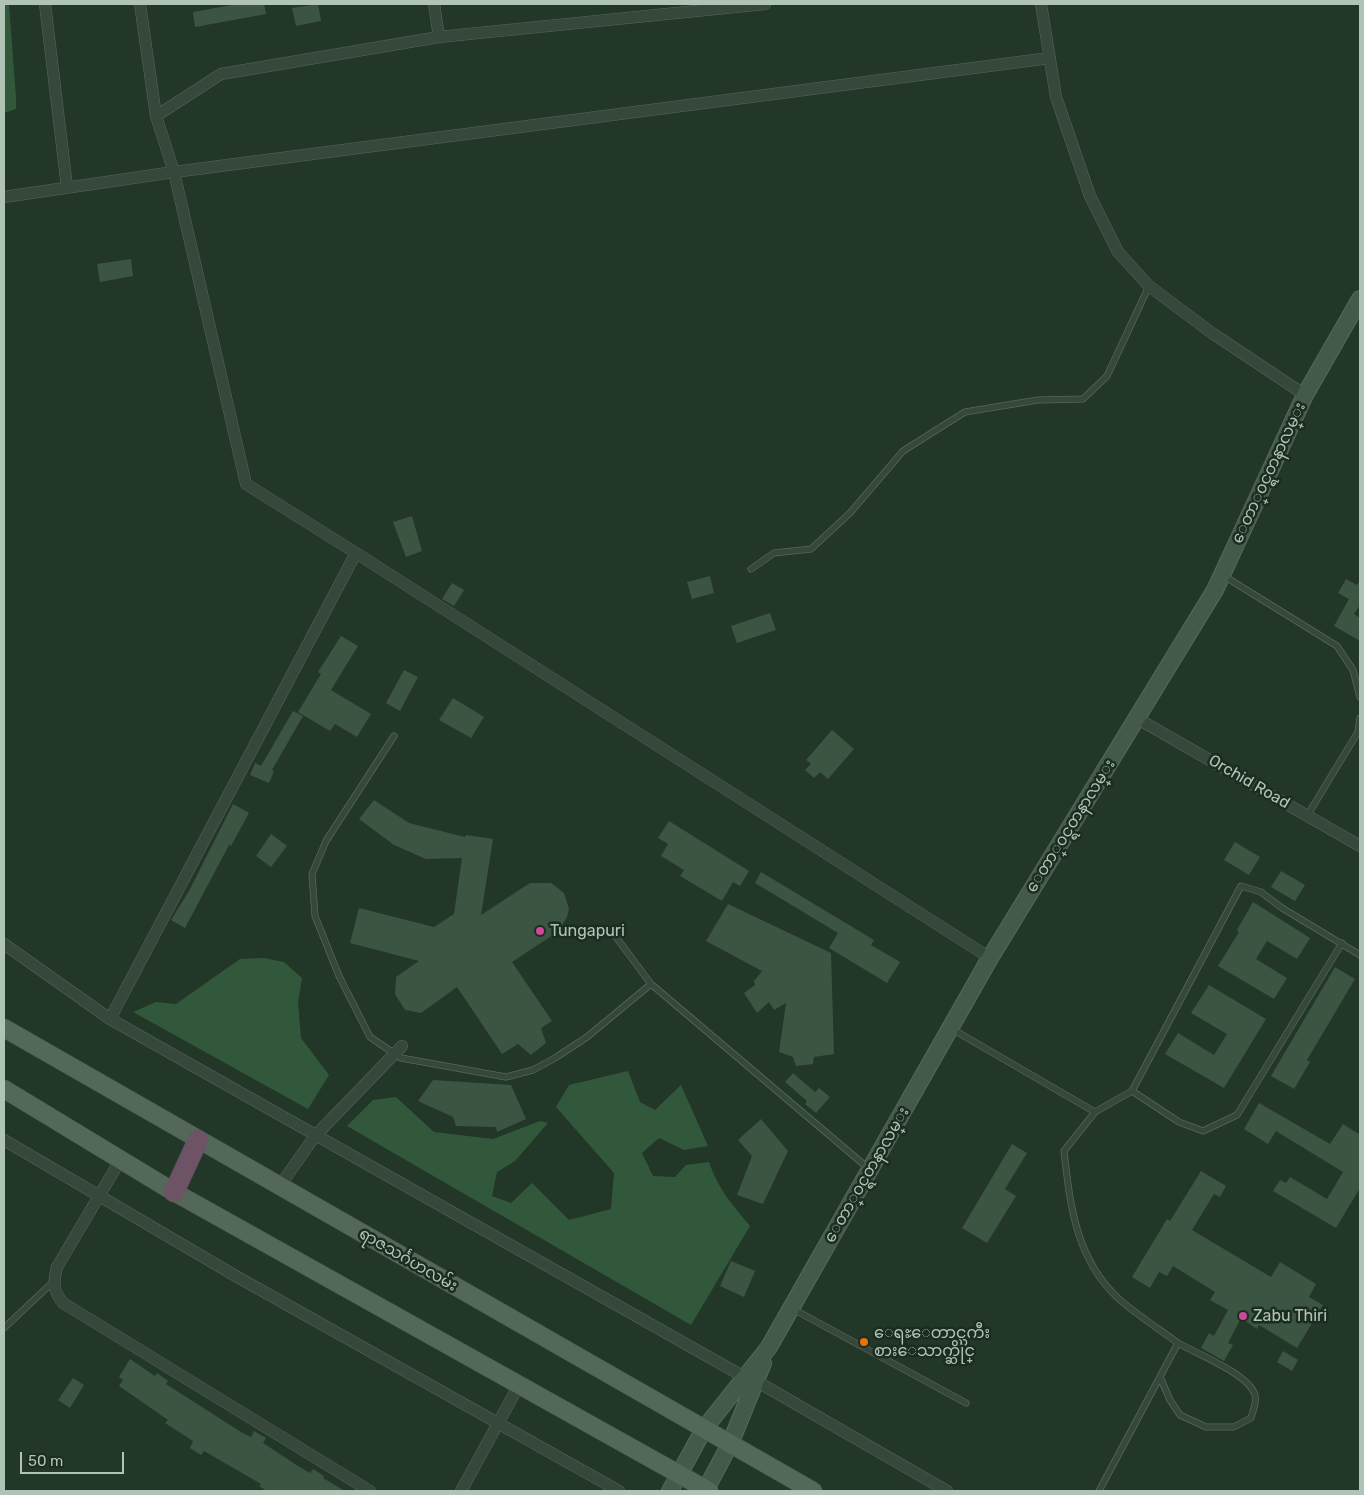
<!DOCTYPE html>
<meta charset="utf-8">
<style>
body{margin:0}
#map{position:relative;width:1364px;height:1495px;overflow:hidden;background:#223728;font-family:Rubik,sans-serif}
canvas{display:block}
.frame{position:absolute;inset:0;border:5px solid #b0c4b6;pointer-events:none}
.scale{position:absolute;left:20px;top:1452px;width:104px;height:22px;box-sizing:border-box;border:2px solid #b0c4b6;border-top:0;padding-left:6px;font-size:15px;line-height:18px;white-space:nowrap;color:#b0c4b6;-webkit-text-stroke:4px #1b2c20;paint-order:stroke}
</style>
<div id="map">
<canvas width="1364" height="1495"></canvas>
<div class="frame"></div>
<div class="scale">50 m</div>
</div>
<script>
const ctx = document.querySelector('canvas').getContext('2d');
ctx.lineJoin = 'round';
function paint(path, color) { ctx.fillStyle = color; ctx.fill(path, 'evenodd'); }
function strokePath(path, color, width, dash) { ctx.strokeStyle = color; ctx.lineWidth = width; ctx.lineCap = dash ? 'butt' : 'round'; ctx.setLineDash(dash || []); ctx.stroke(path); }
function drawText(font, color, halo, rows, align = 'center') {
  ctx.font = font + ' Rubik,"Noto Sans Myanmar",sans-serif'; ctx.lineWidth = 5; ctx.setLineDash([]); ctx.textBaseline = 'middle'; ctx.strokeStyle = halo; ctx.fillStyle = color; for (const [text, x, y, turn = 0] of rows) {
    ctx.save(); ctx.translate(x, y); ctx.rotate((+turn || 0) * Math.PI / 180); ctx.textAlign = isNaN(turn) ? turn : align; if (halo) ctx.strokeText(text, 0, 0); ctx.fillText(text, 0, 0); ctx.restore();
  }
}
const water = new Path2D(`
 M4,4H9L16,97V109L4,113Z
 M264,958L284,962L302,978L298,1002L301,1038L329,1075L308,1109L133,1012L156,1002L176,1004L240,959Z
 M628,1071L640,1102L655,1110L681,1085L708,1146L684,1150L659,1138L642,1153L653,1176L675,1177L686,1165L709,1162C717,1187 733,1206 750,1226L691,1325L347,1126L373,1100L396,1097L434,1132L493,1139L540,1121L548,1123L515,1161L497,1172L492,1196L511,1203L532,1183L569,1220L611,1209L614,1173L556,1107L569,1085Z`);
const building = new Path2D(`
 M237,4H264L266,14L195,27L193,12Z
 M318,4L321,21L296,26L292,8Z
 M131,259L133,276L100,282L97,264Z
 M412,516L422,551L406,557L393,522Z
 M710,576L714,593L692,599L687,582Z
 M1346,579L1357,585L1360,580V605L1354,614L1360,618V641L1334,626L1349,599L1338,593Z
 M452,583L464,590L454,606L442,599Z
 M770,613L776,630L737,643L731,626Z
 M341,636L358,646L331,690L371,714L357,737L335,724L330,731L298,712L321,674L318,672Z
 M404,670L418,677L400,711L386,703Z
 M453,698L484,717L471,738L439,720Z
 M293,711L303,716L272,770L274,771L269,783L250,775L255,763L261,766Z
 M832,730L854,749L828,779L820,772L814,778L805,770L811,764L806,760Z
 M374,800L409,823L465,837L466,835L493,839L481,915L530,883H551L564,893L569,909L567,917L559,931L512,962L552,1021L541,1028L546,1043L531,1055L518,1044L502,1054L457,987L421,1013L405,1010L395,994L396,977L419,961L350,943L359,908L434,927L454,914L462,858L426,859L394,845L359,819Z
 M233,804L249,813L231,846L229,845L185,928L171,920L189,891Z
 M669,821L749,871L740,886L733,882L722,901L680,876L684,870L661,856L668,844L658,838Z
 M271,834L287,846L271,867L256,856Z
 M1235,842L1260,857L1249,875L1224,860Z
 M1281,871L1305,885L1295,901L1271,887Z
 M761,872L874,940L871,945L900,962L887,983L829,948L838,933L755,883Z
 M1253,902L1310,938L1297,959L1267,941L1256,959L1287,978L1274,999L1218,966L1239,932L1237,930Z
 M728,904L831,953L834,1054L814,1057L813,1064L796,1066L793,1057L779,1052L786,1003L774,1010L769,1002L757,1013L744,993L755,985L754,981L762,971L706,941Z
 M1335,967L1355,979L1307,1060L1310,1062L1294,1089L1271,1076Z
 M1209,985L1266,1019L1224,1088L1165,1054L1178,1033L1214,1055L1227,1034L1191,1013Z
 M793,1073L815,1092L819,1088L830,1097L816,1113L805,1104L807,1101L785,1082Z
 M433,1080L511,1085L526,1119L497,1132L496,1127L456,1126L453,1117L418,1101Z
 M1259,1103L1330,1144L1343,1124L1360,1135V1188L1336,1228L1273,1191L1280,1180L1286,1183L1290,1177L1327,1199L1343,1172L1276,1131L1268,1144L1244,1129Z
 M761,1119L788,1151L763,1204L737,1195L752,1156L738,1140Z
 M1012,1144L1027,1153L1005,1189L1016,1196L987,1243L962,1228Z
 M1201,1171L1226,1186L1220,1197L1214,1194L1192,1230L1271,1277L1280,1262L1316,1284L1309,1297L1323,1305L1297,1348L1259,1325L1257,1329L1241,1318L1228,1343L1233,1345L1224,1361L1201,1348L1209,1333L1214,1336L1228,1310L1210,1300L1215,1292L1173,1266L1167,1276L1159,1272L1150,1288L1132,1277L1167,1219L1170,1221Z
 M731,1261L755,1271L744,1297L720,1286Z
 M1283,1351L1298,1360L1292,1371L1277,1362Z
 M130,1359L155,1376L157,1373L168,1381L166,1384L241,1432L251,1437L254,1431L266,1438L263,1443L298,1466L310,1473L313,1469L324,1476L323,1478L345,1491H267L259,1486L261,1484L204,1451L201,1455L190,1448L193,1441L165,1423L168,1420L119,1386L123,1380L119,1377Z
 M73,1378L84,1385L70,1408L58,1400Z`);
const lane = new Path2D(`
 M751,569L774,553L811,549L850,513L903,451L965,412L1038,400L1083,399L1107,376L1149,286
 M1224,576L1337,646L1353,670L1360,697
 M394,736L326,841L312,874L315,916L339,976L370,1037L401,1058L506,1077L533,1070L555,1058L587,1037L651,984
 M1307,816L1358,732L1360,718
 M610,929L651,984L868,1168
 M952,1029L1095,1112
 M1132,1091L1179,1122L1203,1131L1237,1115L1342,943
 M793,1309L966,1403
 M4,1328L53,1282
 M1160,1377L1170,1400L1180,1415L1206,1427H1234L1251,1418C1253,1410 1257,1403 1255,1395C1249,1374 1197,1354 1178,1343
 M1099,1491L1178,1343C1159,1329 1137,1315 1119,1299C1076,1260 1070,1205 1064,1151L1095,1112L1132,1091L1241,886L1261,892L1282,908L1360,955`);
const street = new Path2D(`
 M45,4L67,187
 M140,4L156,116L174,172L246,484L356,553L990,958
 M434,4L439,37
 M1041,4L1056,97L1090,196L1118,252L1149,286L1212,333L1305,395
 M156,116L221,74L439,37L765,4
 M4,197L174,172L1050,58
 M356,553L110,1019L746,1378L756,1381L947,1491
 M1138,719L1360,846
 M4,944L110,1019
 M4,1140L234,1275L619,1491
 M121,1159L57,1267C53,1283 53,1291 63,1303L370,1491
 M279,1187L315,1136L402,1046
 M461,1491L519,1385`);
const secondary = new Path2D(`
 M670,1491L704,1429L769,1347L990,958L1215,590L1305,395L1360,299
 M705,1491L730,1444L763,1363`);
const primary = new Path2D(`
 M4,1028L813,1491
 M4,1089L174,1192L709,1491`);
const highway = new Path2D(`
 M174,1192L198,1140`);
const markers = [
 [540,931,5,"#d1479c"],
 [1243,1316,5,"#d1479c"],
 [864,1342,5,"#e8710a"]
];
const streetNames = [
 ["ေတာ္၀င္ရတနာလမ္း",1269,473,-65],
 ["Orchid Road",1249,782,30],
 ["ေတာ္၀င္ရတနာလမ္း",1071,826,-58],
 ["ေတာ္၀င္ရတနာလမ္း",867,1175,-60],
 ["ရာဇသင်္ဂဟလမ်း",408,1260,30]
];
const poiNames = [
 ["Tungapuri",550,931],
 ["Zabu Thiri",1253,1316],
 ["ေရႊေတာင္ႀကီး",874,1333],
 ["စားေသာက္ဆိုင္",874,1351]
];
paint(water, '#32583c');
paint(building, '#3b5542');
strokePath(lane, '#56685b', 7);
strokePath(street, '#56685b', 12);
strokePath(secondary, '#56685b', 18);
strokePath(primary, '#425447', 19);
strokePath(highway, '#405246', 21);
strokePath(lane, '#35483b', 5.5);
strokePath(street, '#35483b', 11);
strokePath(secondary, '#435a4b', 16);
strokePath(primary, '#536859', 18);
strokePath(highway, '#6d5365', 20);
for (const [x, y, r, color] of markers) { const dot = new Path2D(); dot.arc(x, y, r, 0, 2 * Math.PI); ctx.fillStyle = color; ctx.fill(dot); strokePath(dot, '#1b2c20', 2); }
drawText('16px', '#b0c4b6', '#1b2c20', streetNames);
drawText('16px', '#b0c4b6', '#1b2c20', poiNames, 'left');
</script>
